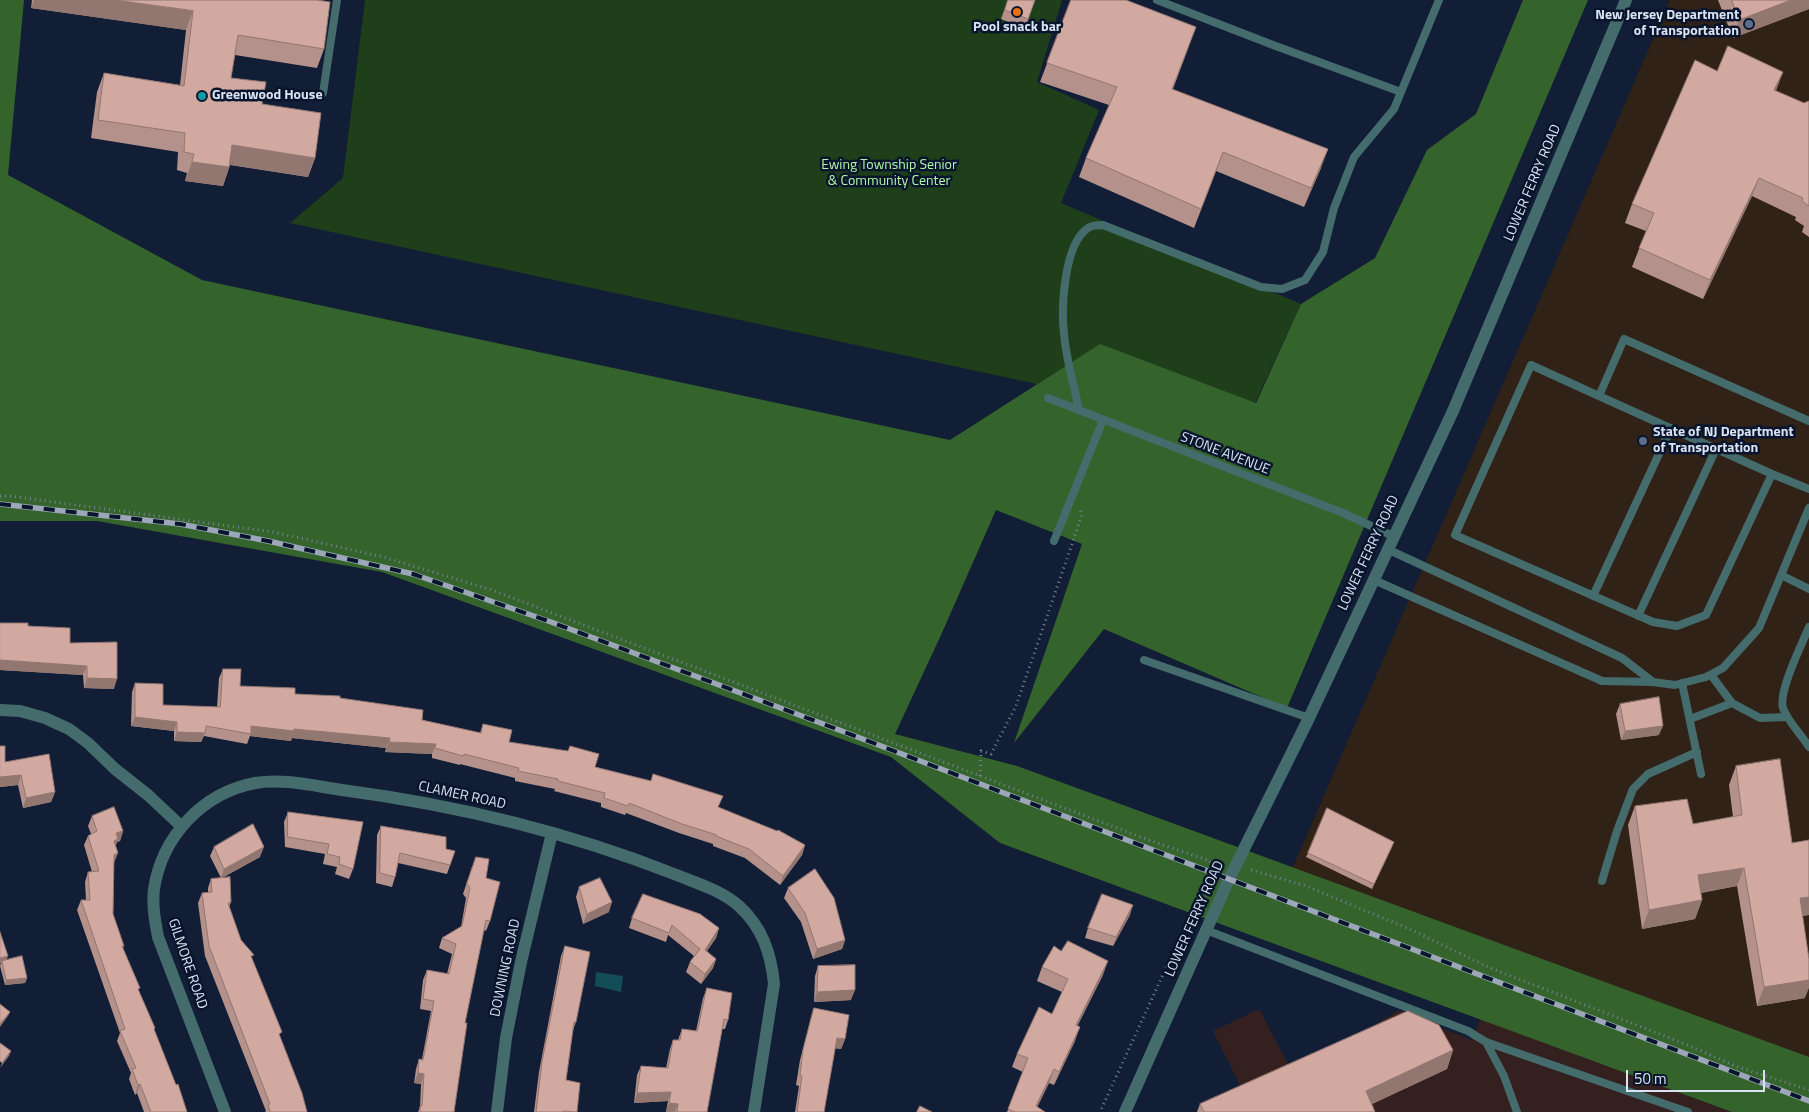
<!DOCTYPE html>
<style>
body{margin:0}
#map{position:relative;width:1809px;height:1112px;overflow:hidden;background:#121e36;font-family:"Titillium Web",sans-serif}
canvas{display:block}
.scale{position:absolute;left:1626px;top:1070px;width:139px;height:22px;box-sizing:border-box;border:2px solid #dae3f3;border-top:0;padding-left:6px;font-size:15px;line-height:18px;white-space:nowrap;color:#dae3f3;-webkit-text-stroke:4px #09152c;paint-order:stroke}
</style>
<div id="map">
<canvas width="1809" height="1112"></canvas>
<div class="scale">50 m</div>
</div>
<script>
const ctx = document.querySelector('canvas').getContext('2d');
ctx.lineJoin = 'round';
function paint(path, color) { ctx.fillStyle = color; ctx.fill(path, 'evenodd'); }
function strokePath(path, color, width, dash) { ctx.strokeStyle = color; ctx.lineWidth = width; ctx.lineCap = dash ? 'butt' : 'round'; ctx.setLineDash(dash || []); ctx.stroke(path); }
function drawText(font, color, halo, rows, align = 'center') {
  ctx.font = font + ' "Titillium Web",sans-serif'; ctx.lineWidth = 5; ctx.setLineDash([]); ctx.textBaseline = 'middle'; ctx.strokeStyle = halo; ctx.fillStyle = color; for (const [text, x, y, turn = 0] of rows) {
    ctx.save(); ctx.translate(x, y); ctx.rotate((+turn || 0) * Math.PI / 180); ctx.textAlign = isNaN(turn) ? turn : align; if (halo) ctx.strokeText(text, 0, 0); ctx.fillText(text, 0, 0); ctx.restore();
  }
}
const commercial = new Path2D(`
 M1670,0H1809V1081L1286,883Z`);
const industrial = new Path2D(`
 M1259,1009L1296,1079L1398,1010L1471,1040L1481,1018L1732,1112H1225L1248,1101L1213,1031Z`);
const green = new Path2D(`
 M365,0H1062L1037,82L1099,110L1061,203L1301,304L1255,403L1203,383L1096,347L1037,384L290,223L343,178Z`);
const forest = new Path2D(`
 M0,0H24L8,175L202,280L950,440L1100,344L1256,403L1301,304L1375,258L1427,150L1476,114L1523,0H1588L1287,708L1104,629L1014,743L1082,544L996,510L941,635L895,734L1017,766L1809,1057V1112H1732L1000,843L891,757L382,572L97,521H0Z`);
const water = new Path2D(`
 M596,972L623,976L621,992L595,986Z`);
const path = new Path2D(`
 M0,496H10L273,532L383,557L489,589L1151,841L1210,861V872L1100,1112
 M980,776L981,751L991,754L1016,706L1082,515L1080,509
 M1251,870L1306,886L1414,931L1488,967L1685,1044L1738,1067L1809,1090`);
const service = new Path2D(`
 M1157,0L1273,45L1401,92L1439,0
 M323,93L337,0
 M1599,396L1772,474
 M1048,398L1343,513L1393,536
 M1079,410C1074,385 1066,359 1064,334C1061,307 1064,244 1088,228C1092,225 1099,225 1103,225L1261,287L1282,289L1305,280L1323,252L1334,208L1354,157L1394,109L1401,92
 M1809,421L1624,339L1599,396L1531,365L1455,535L1653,622L1677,626L1706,615L1772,474L1809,489
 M1054,541L1103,420
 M1387,549L1622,658L1653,682
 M1781,575L1809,589
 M1374,580L1602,681L1653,682L1675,685L1706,677L1723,668L1759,628L1809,508
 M1593,596L1671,428
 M1638,616L1716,449
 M1809,627C1802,644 1778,692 1783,708C1788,722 1801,734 1809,747
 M1144,660L1309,718
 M1682,683L1701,774
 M1732,703L1760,718L1787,717
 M1690,719L1732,703L1711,675
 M1602,881L1617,831L1633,789L1648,774L1697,752
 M1206,930L1468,1031L1486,1042L1504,1076L1517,1112
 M1486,1042L1688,1112`);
const minor = new Path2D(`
 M0,710L20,711L45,718L69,729L88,743L115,769L148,795L181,826
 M225,1112L158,937C155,921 152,905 154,889C162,837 202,793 255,783C283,778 314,786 342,790C456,805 568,832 674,874C696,883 721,890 739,906C762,927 771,953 774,984L754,1112
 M497,1112L506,1038L521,962L552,833`);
const tertiary = new Path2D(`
 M1125,1112L1229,879L1309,718L1453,411L1626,0`);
const rail = new Path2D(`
 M0,504L180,524L268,541L413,574L551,622L834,728L1809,1101`);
const wall = new Path2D(`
 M32,0H317L324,49L317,68L235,55L231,78L262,104L315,158L308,177L230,165L223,186L185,181L187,173L177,170L178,152L91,138L97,92L104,73L180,85L186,30L31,8Z
 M1008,0H1035L1025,29L1001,19Z
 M1071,0L1189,46L1173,89L1321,168L1304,207L1216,171L1194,228L1079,177L1086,158L1109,105L1040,82Z
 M1718,0H1809V9L1733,38Z
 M1717,71L1776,91L1804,103L1809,101V237L1802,232L1804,226L1795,220L1796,217L1752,196L1703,299L1632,267L1646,231L1625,223L1632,204Z
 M0,623L28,626L70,643L114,689L84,688L83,675L0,670Z
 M223,669L240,686L295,694L340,698L422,720L480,733L483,724L509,742L595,767L651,781L653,774L719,808L805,845L802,855L780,885L745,858L713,846V844L679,833L626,813L625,815L601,807V803L554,791L555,789L515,781V778L460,764V765L432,758V754L385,752L386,748L292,738L291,741L250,736L247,744L204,736L201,742L174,741V731L131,726L132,692L135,683L163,705L217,707L219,678Z
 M1620,704L1659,735L1621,740L1616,714Z
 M0,746L5,762L55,792L51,802L23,808L18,785L0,787Z
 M1736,766L1792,843L1809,840V915L1802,916L1805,998L1757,1006L1737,886L1701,893L1702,900L1695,919L1642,929L1628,825L1635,806L1693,824L1733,817L1729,785Z
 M288,812L363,822L353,869L349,879L335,874L337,867L323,864L325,854L285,847L284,822Z
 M92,816L123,831L120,841L117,842L116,845L114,863L113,914L124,946L123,948L139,992L176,1085L187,1112H144L137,1093L135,1095L129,1079L131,1073L117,1041L120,1033L77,910L81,900H86L85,882L88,872H92L84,845L88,836L91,834L88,826Z
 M381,826L446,849L455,851L447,874L398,863L395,877L392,887L376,883L377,835Z
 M214,847L260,857L222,878L231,902L229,907L241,940L252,959L307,1112H265L266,1111L205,956L198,903L202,893H208V888L211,879L221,878L210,856Z
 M1392,847L1372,889L1306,857L1308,853Z
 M472,867L486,878L490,921L486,931L484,930L465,1023L454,1112H418L420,1107L421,1084L414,1083L416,1069L419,1059H422L431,1011L420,1009L423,980L427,970L447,974L452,954L439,948L442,938L461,927L466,898L463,894Z
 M579,887L609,912L583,924L576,897Z
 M788,888L845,940L842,949L813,959L801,922L784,898Z
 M1130,915L1113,946L1085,938L1088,928Z
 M632,918L719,928L716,938L707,951L716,959L713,968L701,984L686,972L690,962L694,956L668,935L666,942L629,928Z
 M0,932L7,960L27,978L25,983L5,985L0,966L1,962L0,963Z
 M565,946L576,1022L573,1030L566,1080L577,1112H534L539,1072L561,956Z
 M1061,951L1103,975L1077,1026L1075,1041L1054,1085L1049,1083L1037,1107L1045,1112H1007L1023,1072L1012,1067L1017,1054L1052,1014L1062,992L1037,981L1042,967Z
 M818,966L851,1000L814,1002L815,976Z
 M707,988L728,1020L725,1029H722L707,1112H666L668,1101L634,1103L637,1075L641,1066L666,1068L670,1049L673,1040H678L682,1029L696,1031L703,998Z
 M814,1008L845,1039L841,1049L835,1048L824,1112H795L799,1086L796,1085L800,1060L811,1018Z
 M1453,1050L1447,1069L1372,1104L1375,1112H1197L1200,1104Z`);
const shadedWall = new Path2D(`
 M34,0H115L193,11L186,30L31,8Z
 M1791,0H1809V9L1733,38L1739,20Z
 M1783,72L1776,91L1774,90Z
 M232,145L315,158L308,177L225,164Z
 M1328,149L1321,168L1304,207L1311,188Z
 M1223,152L1216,171L1194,228L1201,209Z
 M192,162L229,167L223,186L185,181Z
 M1759,178L1752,196L1703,299L1710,280Z
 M0,660L87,666L83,675L0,670Z
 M87,678L117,679L114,689L84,688Z
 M135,717L177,722L174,731L131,726Z
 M251,726L294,729L390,738L386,748L292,738L291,741L250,736Z
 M1663,726L1659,735L1621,740L1625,731Z
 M177,732L205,733L201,742L174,741Z
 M389,742L436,744L432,754L385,752Z
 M21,775L18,785L0,787V777Z
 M55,792L51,802L23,808L26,798Z
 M123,831L120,841L117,842L114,849L111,851L116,833Z
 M805,845L802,855L780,885L783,876Z
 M264,847L260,857L221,878L224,869Z
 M118,853L114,863L110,865L114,855Z
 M1744,868L1737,886L1692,894L1698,875Z
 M1809,897V915L1793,917L1800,898Z
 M1702,900L1695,919L1642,929L1649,910Z
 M612,902L609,912L583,924L587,914Z
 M1133,905L1130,915L1113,946L1116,937Z
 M719,928L716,938L701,959L705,950Z
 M845,940L842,949L813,959L817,949Z
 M8,956L6,961L0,963V958Z
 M716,959L713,968L701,984L705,974Z
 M1108,961L1103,975L1071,1039L1076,1025Z
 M27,978L25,983L5,985L6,980Z
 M1809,980V988L1805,998L1757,1006L1764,987Z
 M855,990L851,1000L814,1002L817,992Z
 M10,1012L8,1016L0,1027V1024Z
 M1080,1027L1075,1041L1054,1085L1059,1072Z
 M837,1038L845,1039L841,1049L833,1048Z
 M1453,1050L1447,1069L1359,1110L1366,1091Z
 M11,1051L9,1056L0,1068L2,1063Z
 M1054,1069L1049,1083L1035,1112L1036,1106Z
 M418,1073L424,1074L421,1084L414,1083Z
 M140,1084L137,1093L135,1095L138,1085Z
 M671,1092L668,1101L634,1103L637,1093Z
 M669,1103L678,1104L675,1112H666Z`);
const building = new Path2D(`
 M115,0H317L330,2L324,49L238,35L231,78L266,82L262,104L321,113L315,158L232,145L229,167L192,162L194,154L184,152L185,133L98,120L104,73L184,86L193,11Z
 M1008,0H1035L1028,19L1005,10Z
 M1071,0H1126L1196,27L1172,89L1328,149L1311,188L1223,152L1201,209L1086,158L1117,87L1047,63Z
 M1732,0H1791L1739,20Z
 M1728,46L1783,72L1774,90L1804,103L1809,101V206L1802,201L1803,198L1759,178L1710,280L1639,248L1654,213L1632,204L1695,60L1717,71Z
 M0,623H28V626L70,628V643L117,642V679L87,678V666L0,660Z
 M223,669H241L240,686L295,688V694L340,696V698L423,710L422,720L481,733L483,724L512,730L509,742L568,751L570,746L599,754L595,767L651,781L653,774L723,796L718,807L777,831L778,830L805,845L783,876L749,849L716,836L717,835L682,824L629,803L628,806L604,798L605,793L558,781V779L518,771L519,768L464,754L463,756L435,748L436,744L389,742L390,738L294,729V731L251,726V734L206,726L205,733L177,732V722L135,717V683L163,684V705L220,707Z
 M1659,697L1663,726L1625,731L1620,704Z
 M0,746H5V762L49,754L55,792L26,798L21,775L0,777Z
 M1780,759L1792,843L1809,840V897L1800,898L1809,959V980L1764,987L1744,868L1698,875L1702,900L1649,910L1635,806L1687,799L1693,824L1742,815L1736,766Z
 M114,807L123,831L116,833L118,839L114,841L118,853L114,855L113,914L124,946H122L140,988L138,989L155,1028L154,1029L176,1085L178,1084L187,1112H151L140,1084L138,1085L132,1069L136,1068L120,1031L125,1029L81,900H90L88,872L99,871L88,836L97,831L92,816Z
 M1327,808L1394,842L1374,884L1308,853Z
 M288,812L363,822L353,869L339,864L340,857L327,854L329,844L288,837Z
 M253,824L264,847L224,869L214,847Z
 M381,826L446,837V849L455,851L450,865L400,853L395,877L380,873Z
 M476,857L489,859L486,878L500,882L490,921L486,920L465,1023H467L454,1112H420V1106H422L424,1074L418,1073L419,1059L423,1060L434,1001L423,999L427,970L449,974L456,944L442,938L462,926L470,888L467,884Z
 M815,869L834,898L845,940L817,949L805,913L788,888Z
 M230,877L231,902L228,903L241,940L254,955L251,956L282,1032L279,1034L302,1093L307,1112H270L268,1104H270L209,946L202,893L212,892L211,879Z
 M600,878L612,902L587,914L579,887Z
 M643,894L700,914L719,928L705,950L716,959L705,974L690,962L700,949L672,925L669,933L632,918Z
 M1102,894L1133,905L1116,937L1088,928Z
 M0,932L8,956L0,958Z
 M1068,941L1108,961L1076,1025L1080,1027L1059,1072L1054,1069L1036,1106L1045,1112H1015L1008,1109L1028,1058L1017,1054L1039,1007L1052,1014L1068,979L1042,967L1054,946L1061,951Z
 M565,946L590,952L576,1022H574L566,1080L580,1083L577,1112L563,1111V1112H536L542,1062Z
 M22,956L27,978L6,980L2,961Z
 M855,965V990L817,992L818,966Z
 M707,988L732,993L728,1020L724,1019L707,1112H677L678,1104L669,1103L671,1092L637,1093L641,1066L668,1068L673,1040H680L682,1029L697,1031Z
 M0,1004L10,1012L0,1024Z
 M814,1008L849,1015L845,1039L837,1038L824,1112H797L802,1076L800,1075L803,1050Z
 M1408,1011L1439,1025L1453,1050L1366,1091L1375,1112H1204L1200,1104Z
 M0,1043L11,1051L2,1063L0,1061Z
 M920,1106L932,1112H917Z`);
const markers = [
 [1017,12,5,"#e8710a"],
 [1749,24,5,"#5c6f8a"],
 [202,96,5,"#0f9aa8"],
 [1643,441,5,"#5c6f8a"]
];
const poiNames = [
 ["New Jersey Department",1739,16,"right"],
 ["of Transportation",1739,32,"right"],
 ["Pool snack bar",1017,28,"center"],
 ["Greenwood House",212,96],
 ["State of NJ Department",1653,433],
 ["of Transportation",1653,449]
];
const parkNames = [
 ["Ewing Township Senior",889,166],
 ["& Community Center",889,182]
];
const streetNames = [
 ["LOWER FERRY ROAD",1533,183,-67],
 ["STONE AVENUE",1225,454,21],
 ["LOWER FERRY ROAD",1369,553,-65],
 ["CLAMER ROAD",462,796,12],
 ["LOWER FERRY ROAD",1195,919,-66],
 ["GILMORE ROAD",187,964,71],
 ["DOWNING ROAD",506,968,-78]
];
paint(commercial, '#312218');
paint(industrial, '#33201f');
paint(green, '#1f3f1b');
paint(forest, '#34642c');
paint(water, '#134d58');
strokePath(path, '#768195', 3, [1, 4]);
strokePath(service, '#446c6d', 8);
strokePath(minor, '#446c6d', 12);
strokePath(tertiary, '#446c6d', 12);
strokePath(rail, '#9da7b9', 5.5);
strokePath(rail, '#09152c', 4, [11]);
paint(wall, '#b4918a');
paint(shadedWall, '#927670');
paint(building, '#d1a9a0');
strokePath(building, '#927670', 1);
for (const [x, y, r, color] of markers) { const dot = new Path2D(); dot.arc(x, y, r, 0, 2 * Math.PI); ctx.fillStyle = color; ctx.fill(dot); strokePath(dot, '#09152c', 2); }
drawText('bold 14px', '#dae3f3', '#09152c', poiNames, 'left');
drawText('14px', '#b0f8a5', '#09152c', parkNames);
drawText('14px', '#dae3f3', '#09152c', streetNames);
</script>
